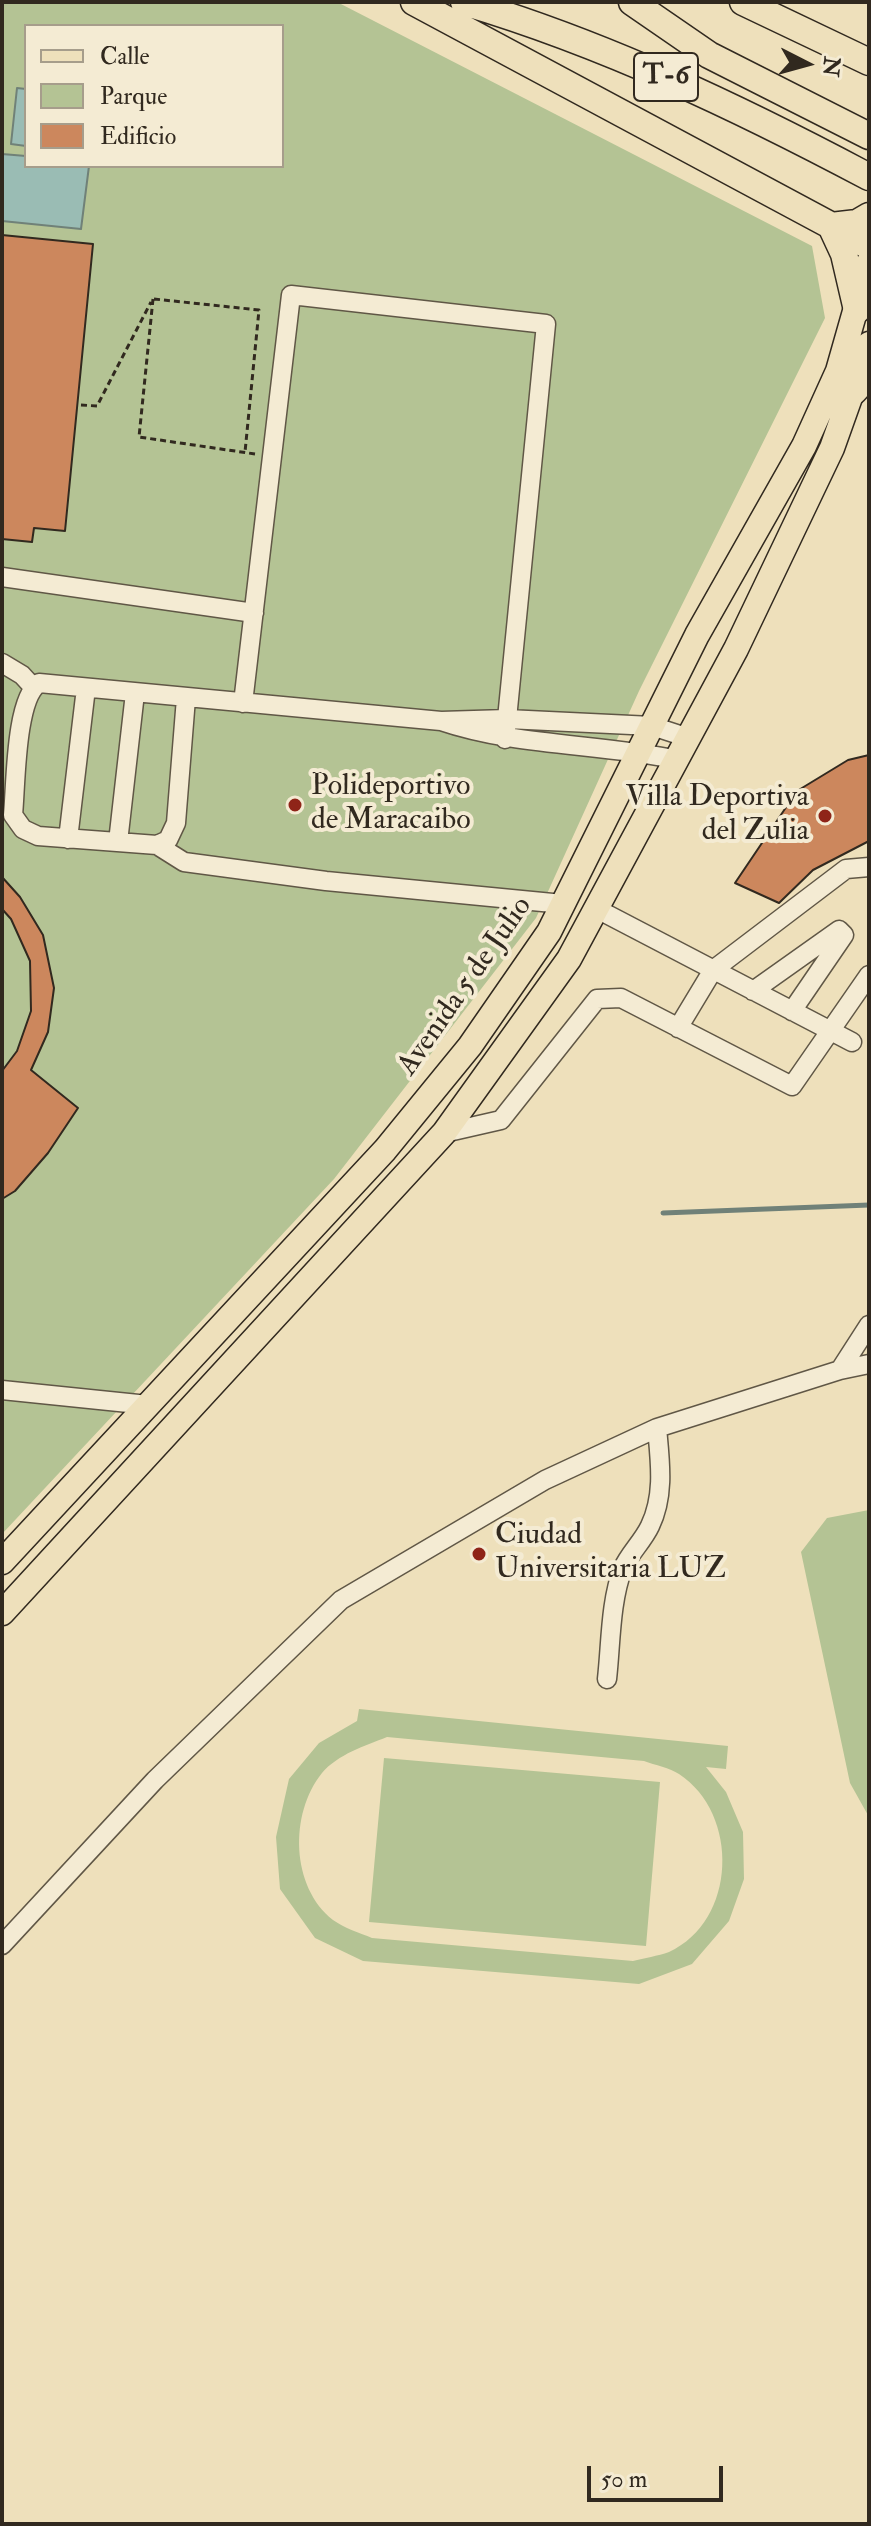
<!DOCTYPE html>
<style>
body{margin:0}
#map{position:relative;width:871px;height:2526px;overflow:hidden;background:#eee0bb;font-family:"IM FELL Double Pica",serif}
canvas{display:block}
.frame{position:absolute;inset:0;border:4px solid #31291f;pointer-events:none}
.legend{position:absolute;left:24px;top:24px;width:260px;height:144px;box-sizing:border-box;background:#f4ebd3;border:2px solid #a69d8b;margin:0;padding:10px 14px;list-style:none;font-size:24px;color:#31291f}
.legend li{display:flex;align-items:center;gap:16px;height:40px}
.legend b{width:40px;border:2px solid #a69d8b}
.north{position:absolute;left:767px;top:24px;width:80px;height:80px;-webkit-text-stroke:6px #f4ebd3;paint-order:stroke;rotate:96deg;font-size:22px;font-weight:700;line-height:32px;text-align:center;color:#31291f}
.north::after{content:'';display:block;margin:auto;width:28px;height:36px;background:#31291f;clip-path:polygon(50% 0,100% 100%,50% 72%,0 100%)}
.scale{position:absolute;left:587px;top:2466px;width:136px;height:36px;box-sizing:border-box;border:4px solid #31291f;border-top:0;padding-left:10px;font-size:24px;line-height:28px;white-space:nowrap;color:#31291f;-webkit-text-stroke:6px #f4ebd3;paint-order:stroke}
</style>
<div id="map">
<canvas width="871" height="2526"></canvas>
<div class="frame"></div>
<ul class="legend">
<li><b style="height:10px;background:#eee0bb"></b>Calle</li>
<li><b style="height:22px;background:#b4c394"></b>Parque</li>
<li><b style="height:22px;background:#cc875d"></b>Edificio</li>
</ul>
<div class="north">N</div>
<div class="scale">50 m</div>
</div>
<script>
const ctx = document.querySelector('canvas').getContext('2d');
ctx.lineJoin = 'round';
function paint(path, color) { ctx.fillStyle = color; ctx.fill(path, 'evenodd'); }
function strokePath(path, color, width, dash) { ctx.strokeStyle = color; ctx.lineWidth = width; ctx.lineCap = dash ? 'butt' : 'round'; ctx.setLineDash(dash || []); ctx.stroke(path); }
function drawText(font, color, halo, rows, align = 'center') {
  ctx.font = font + ' "IM FELL Double Pica",serif'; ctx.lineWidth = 8; ctx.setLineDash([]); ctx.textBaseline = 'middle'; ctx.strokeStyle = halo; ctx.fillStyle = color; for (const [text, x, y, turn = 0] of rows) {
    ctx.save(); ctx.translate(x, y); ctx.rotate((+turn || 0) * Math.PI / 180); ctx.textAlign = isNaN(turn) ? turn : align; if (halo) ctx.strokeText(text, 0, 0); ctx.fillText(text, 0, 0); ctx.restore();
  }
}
const green = new Path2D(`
 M2,2H337L812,246L825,318L639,691L536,918L334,1179L2,1534ZM26,26H282V166H26Z
 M869,1510V1817L850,1783L801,1552L827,1518Z
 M359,1709L728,1746L726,1769L706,1767L726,1792L743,1832L744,1879L729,1921L692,1964L639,1984L363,1961L315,1938L280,1889L276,1837L289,1779L319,1743L357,1721ZM387,1737L644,1761C655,1765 670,1768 679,1774C740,1814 737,1921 669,1952C658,1956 644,1958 633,1961L372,1938C360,1933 344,1928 333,1920C291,1887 289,1814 322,1773C338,1754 365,1746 387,1737Z
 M384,1758L660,1782L646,1946L369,1922Z`);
const water = new Path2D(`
 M17,88L26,89V146L11,144Z
 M2,154L26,156V166H89L81,229L2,221Z`);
const stream = new Path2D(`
 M663,1213L869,1205`);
const building = new Path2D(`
 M2,235L93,244L65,531L34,528L32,542L2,539Z
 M869,755V841L813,870L779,903L735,883L797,791L848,760Z
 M2,877L20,897L43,935L54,988L48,1032L31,1070L78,1108L48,1153L15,1191L2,1199V1071L17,1051L31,1011L30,961L11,919L2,909Z`);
const path = new Path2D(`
 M153,299L139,437L255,454
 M154,299L259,310L245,452
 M81,405L97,406L151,302`);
const minor = new Path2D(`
 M2,577L254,613
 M2,663L22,675L33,687
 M186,698L176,823L168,840L157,845L38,836L23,829L13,815C16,786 15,699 39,683L441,721
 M243,703L291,295L546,324L505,739
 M678,760C599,743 518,747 441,721L507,719L652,726L689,738
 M68,839L86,688
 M118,842L135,693
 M157,845L184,862L326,881L563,904
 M597,909L852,1042
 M753,991L839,930L844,935L792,1011
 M678,1028L713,970L846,869L869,867
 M444,1133L501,1120L597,999L621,998L792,1086L869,975
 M840,1370L869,1364
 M2,1390L148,1405
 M607,1679C611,1644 610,1602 623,1568C629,1554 643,1541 650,1526C665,1495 660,1461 657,1428
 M2,1945L155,1780L341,1600L545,1480L657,1428L840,1370L869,1325`);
const major = new Path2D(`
 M2,1562L385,1150L470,1046L549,932L697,635L804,446L838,371L869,262
 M2,1613L444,1133L569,959L736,649L832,448L869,344`);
const highway = new Path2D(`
 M414,2L869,246
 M464,2C605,44 739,108 869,177
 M632,2L709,55L869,136
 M743,2L869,62
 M831,226L844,254L857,310
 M831,226L857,223L869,216
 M854,391L869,375`);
const markers = [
 [295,805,8,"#8f2418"],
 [825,816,8,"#8f2418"],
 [479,1554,8,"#8f2418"]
];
const shields = [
 [666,77,64]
];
const shieldNames = [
 ["T-6",666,77]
];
const poiNames = [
 ["Polideportivo",311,788],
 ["de Maracaibo",311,822],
 ["Villa Deportiva",809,799,"right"],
 ["del Zulia",809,833,"right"],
 ["Ciudad",495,1537],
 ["Universitaria LUZ",495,1571]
];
const streetNames = [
 ["Avenida 5 de Julio",466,987,-55]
];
paint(green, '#b4c394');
paint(water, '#9abcb4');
strokePath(water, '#708178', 2);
strokePath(stream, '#708178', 5);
paint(building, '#cc875d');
strokePath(building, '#31291f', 2);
strokePath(minor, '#605746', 21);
strokePath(major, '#31291f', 27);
strokePath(highway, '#31291f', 29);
strokePath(path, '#31291f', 3, [6, 4]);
strokePath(minor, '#f4ebd3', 18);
strokePath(major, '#eee0bb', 24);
strokePath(highway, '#eee0bb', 26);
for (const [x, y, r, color] of markers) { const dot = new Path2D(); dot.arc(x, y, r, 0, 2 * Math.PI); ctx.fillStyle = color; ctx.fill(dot); strokePath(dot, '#f4ebd3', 3); }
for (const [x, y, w] of shields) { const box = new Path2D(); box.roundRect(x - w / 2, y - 24, w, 48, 6); ctx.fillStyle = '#f4ebd3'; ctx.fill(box); strokePath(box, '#31291f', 2); }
drawText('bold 28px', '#31291f', null, shieldNames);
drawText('30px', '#31291f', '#f4ebd3', poiNames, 'left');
drawText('30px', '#31291f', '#f4ebd3', streetNames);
</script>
